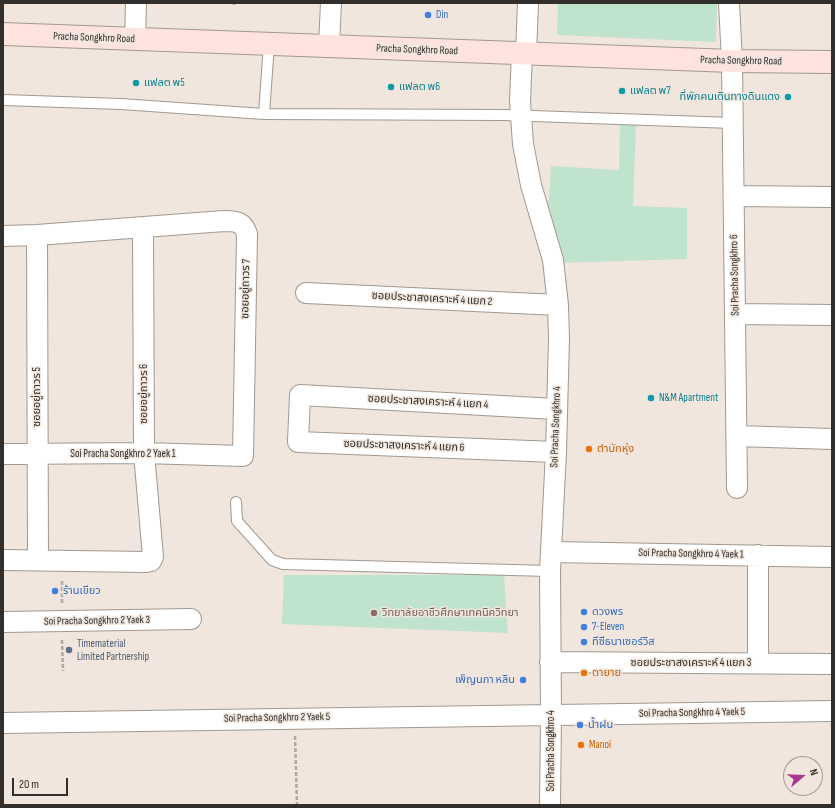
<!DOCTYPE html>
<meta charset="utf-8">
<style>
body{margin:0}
#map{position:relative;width:835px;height:808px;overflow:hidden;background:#f0e6dd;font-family:"Sofia Sans Condensed",sans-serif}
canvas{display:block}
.frame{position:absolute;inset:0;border:4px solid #322e2b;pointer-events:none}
.north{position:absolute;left:783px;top:756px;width:40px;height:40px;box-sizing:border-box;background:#f0e6dd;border:1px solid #a49c96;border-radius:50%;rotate:71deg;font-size:11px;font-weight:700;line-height:16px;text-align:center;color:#322e2b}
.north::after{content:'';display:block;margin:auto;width:14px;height:18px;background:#ac378e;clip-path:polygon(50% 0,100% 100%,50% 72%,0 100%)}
.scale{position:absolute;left:12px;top:778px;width:56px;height:18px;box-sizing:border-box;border:2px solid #322e2b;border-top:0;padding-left:5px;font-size:12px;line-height:14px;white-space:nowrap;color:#322e2b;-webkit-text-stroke:3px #f0e6dd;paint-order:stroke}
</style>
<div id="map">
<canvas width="835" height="808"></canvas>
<div class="frame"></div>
<div class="north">N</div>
<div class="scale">20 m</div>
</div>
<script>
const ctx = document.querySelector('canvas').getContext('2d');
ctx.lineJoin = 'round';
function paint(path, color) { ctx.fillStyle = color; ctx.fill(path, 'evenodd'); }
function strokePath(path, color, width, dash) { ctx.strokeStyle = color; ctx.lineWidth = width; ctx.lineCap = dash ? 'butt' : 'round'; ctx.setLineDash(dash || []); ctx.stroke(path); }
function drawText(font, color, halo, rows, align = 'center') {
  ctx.font = font + ' "Sofia Sans Condensed","Noto Sans Thai",sans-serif'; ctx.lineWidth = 3; ctx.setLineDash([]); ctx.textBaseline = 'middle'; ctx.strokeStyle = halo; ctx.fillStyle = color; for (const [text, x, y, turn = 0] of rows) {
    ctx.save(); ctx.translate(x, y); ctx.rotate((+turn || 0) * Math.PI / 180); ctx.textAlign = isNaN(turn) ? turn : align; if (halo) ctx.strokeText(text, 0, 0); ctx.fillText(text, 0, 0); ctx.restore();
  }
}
const green = new Path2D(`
 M558,3H717L716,42L557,35Z
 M620,125H636L633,206L687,208V259L557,263L541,204L549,200L551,166L619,170Z
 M284,575H504L508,633L282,624Z`);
const path = new Path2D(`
 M234,5V3
 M62,603V580
 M62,640L63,671
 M295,736L297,805`);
const lane = new Path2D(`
 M3,100L121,104L264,114L504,115L733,123
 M264,114L269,44
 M236,502L237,521L272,560L283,564L550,571`);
const street = new Path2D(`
 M729,3L732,61L737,488
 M135,39L136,3
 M329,46L331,3
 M522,53L520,101L523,144L531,185L553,260L558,305L559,338L556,452L550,571L551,716L550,805
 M526,54L528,3
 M734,196L832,197
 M37,235L38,560
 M3,236L37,235L224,221C237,221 243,222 247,234L243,456L144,453L3,454
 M306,293L558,305
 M735,314L832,315
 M737,436L832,439
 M556,452L298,442L300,395L556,409
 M551,552L832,557
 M758,555V663
 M3,560L146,562L151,561L153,557L144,453L143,227
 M3,622L191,619
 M550,662L832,664
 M3,723L832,711`);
const secondary = new Path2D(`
 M3,34L732,61L832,62`);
const markers = [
 [428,15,4,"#3f7fe0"],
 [136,83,4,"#0f9aa8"],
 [391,87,4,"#0f9aa8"],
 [622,91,4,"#0f9aa8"],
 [788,97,4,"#0f9aa8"],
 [651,398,4,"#0f9aa8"],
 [589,449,4,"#e8710a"],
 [55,591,4,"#3f7fe0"],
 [584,612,4,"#3f7fe0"],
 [374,613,4,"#8d6e63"],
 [584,627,4,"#3f7fe0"],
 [584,642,4,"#3f7fe0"],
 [69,650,4,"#5c6f8a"],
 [584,673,4,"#e8710a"],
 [523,680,4,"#3f7fe0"],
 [580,725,4,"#3f7fe0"],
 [581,745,4,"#e8710a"]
];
const shopNames = [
 ["Din",436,15],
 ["ร้านเขียว",63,591],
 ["ดวงพร",592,612],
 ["7-Eleven",592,627],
 ["ทีซีธนาเซอร์วิส",592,642],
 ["เพ็ญนภา หลิน",515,680,"right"],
 ["น้ำฝน",588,725]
];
const streetNames = [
 ["Pracha Songkhro Road",94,38,2],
 ["Pracha Songkhro Road",417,50,2],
 ["Pracha Songkhro Road",741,61,1],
 ["Soi Pracha Songkhro 6",735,275,-91],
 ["ซอยอยู่ถาวร 7",246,289,-89],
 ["ซอยประชาสงเคราะห์ 4 แยก 2",432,299,3],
 ["ซอยอยู่ถาวร 6",144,394,-90],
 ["ซอยอยู่ถาวร 5",37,397,-90],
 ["ซอยประชาสงเคราะห์ 4 แยก 4",428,402,3],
 ["Soi Pracha Songkhro 4",556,427,-88],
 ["ซอยประชาสงเคราะห์ 4 แยก 6",404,446,2],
 ["Soi Pracha Songkhro 2 Yaek 1",123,454],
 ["Soi Pracha Songkhro 4 Yaek 1",691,554,1],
 ["Soi Pracha Songkhro 2 Yaek 3",97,621,-1],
 ["ซอยประชาสงเคราะห์ 4 แยก 3",691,663],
 ["Soi Pracha Songkhro 4 Yaek 5",692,713,-1],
 ["Soi Pracha Songkhro 2 Yaek 5",277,718,-1],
 ["Soi Pracha Songkhro 4",551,751,-90]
];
const cultureNames = [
 ["แฟลต พ5",144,83],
 ["แฟลต พ6",399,87],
 ["แฟลต พ7",630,91],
 ["ที่พักคนเดินทางดินแดง",780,97,"right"],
 ["N&M Apartment",659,398]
];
const foodNames = [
 ["ตำบักหุ่ง",597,449],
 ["ตายาย",592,673],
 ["Manoi",589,745]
];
const educationNames = [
 ["วิทยาลัยอาชีวศึกษาเทคนิควิทยา",382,613]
];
const serviceNames = [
 ["Timematerial",77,644],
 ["Limited Partnership",77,657]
];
paint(green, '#bfe3cd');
strokePath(lane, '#a19890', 12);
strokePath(street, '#a19890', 22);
strokePath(secondary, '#a19890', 24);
strokePath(path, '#b0a8a1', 2.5, [4, 2]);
strokePath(lane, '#fff', 10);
strokePath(street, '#fff', 20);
strokePath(secondary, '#ffe3df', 22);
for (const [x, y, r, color] of markers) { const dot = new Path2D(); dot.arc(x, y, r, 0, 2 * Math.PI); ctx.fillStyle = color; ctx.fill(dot); strokePath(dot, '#f0e6dd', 1.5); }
drawText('11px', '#366cbe', '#f0e6dd', shopNames, 'left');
drawText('11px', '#322e2b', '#f0e6dd', streetNames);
drawText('11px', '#0d838f', '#f0e6dd', cultureNames, 'left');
drawText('11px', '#c56008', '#f0e6dd', foodNames, 'left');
drawText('11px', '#785e54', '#f0e6dd', educationNames, 'left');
drawText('11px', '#4e5e75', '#f0e6dd', serviceNames, 'left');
</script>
